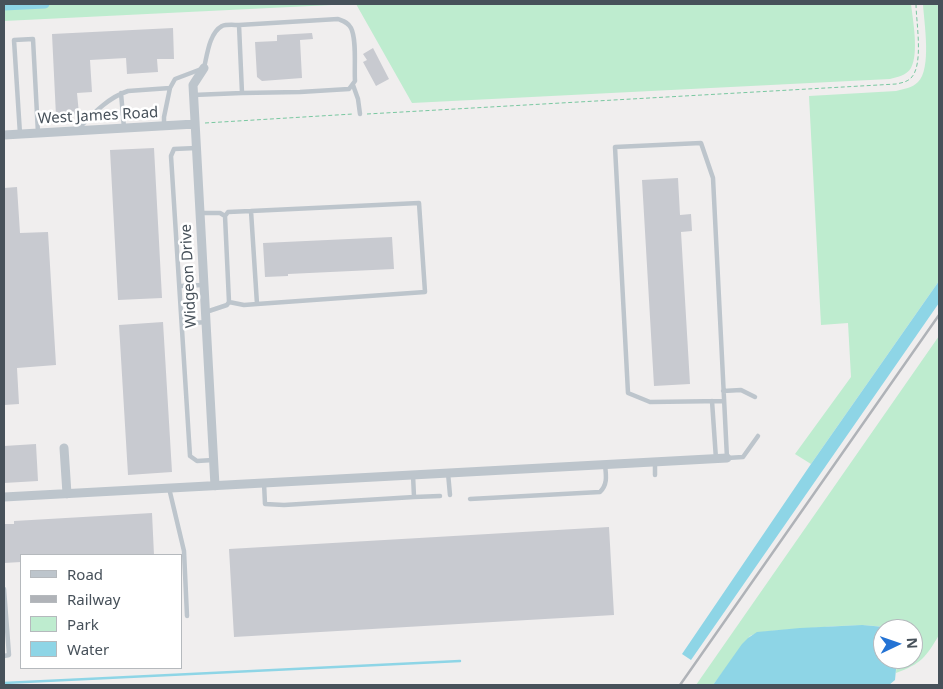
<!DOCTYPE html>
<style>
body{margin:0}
#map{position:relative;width:943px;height:689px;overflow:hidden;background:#f0eeee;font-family:"Noto Sans",sans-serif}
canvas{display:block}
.frame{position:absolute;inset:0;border:5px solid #47515a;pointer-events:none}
.legend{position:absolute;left:20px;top:554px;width:162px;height:115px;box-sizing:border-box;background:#fff;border:1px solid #b5b9bd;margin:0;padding:6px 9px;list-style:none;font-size:15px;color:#47515a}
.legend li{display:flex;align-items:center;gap:10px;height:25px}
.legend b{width:25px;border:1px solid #b5b9bd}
.north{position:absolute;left:873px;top:619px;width:50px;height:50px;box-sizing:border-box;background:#fff;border:1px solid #b5b9bd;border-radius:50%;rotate:87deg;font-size:14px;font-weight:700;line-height:20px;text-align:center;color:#47515a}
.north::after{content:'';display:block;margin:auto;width:18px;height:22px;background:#2473d4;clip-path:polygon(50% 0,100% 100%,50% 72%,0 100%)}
</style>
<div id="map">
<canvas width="943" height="689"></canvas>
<div class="frame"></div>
<ul class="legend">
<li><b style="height:6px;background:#bdc5cc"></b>Road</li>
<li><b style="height:6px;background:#b0b3b8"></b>Railway</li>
<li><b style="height:14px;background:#beeccf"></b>Park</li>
<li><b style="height:14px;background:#8ed5e6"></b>Water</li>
</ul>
<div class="north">N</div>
</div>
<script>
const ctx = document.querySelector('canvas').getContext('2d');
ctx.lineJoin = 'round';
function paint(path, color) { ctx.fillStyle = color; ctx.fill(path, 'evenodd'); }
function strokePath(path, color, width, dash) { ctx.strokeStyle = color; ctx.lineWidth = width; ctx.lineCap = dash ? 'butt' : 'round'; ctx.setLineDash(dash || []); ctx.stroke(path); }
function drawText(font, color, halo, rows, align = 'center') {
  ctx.font = font + ' "Noto Sans",sans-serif'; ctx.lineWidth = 5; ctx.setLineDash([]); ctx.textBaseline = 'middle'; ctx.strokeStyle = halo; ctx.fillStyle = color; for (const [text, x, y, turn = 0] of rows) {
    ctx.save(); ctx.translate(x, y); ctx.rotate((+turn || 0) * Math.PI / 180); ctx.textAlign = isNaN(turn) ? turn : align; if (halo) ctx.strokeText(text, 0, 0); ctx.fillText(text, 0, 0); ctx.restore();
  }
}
const green = new Path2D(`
 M4,4H352L4,21Z
 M356,4H911C913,21 919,53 911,68C906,76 897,77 890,79L412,103Z
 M923,4H939V281L811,464L795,454L851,377L848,323L821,325L809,96L896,91C904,89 912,88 918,82C932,69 924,22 923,4Z
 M939,336V635C926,657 921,664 896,673L897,659H913V629H887L885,627C851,623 817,628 784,630C772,631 761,631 750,636L713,685H696Z`);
const water = new Path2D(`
 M939,281V303L691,660L682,654L811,464Z
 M862,625L885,627L887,629H883V659H897L895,680L889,685H713L742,644L748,638L757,632L800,628Z`);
const stream = new Path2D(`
 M4,683L460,661`);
const canal = new Path2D(`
 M4,6L45,4`);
const building = new Path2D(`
 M173,28L174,59H157L158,72L127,74L126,58L90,60L92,92L77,93L79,114L56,116L52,34Z
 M312,33L313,39L300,40L302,78L262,81L257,77L255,42L277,41V35Z
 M373,48L389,79L376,86L363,62L367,60L363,54Z
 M154,148L162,298L118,300L110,150Z
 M678,178L680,215L691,214L692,231L681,232L690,384L654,386L642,180Z
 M17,187L20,233L48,232L56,365L17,368L19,404L4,405V188Z
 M392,237L394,269L288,274V276L265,277L263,243Z
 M163,322L172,472L128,475L119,325Z
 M36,444L38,481L4,483V446Z
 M152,513L154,555H21V562L4,563V524H14V521Z
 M609,527L614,615L234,637L229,549Z`);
const path = new Path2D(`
 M367,114L896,84C901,83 907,82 911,78C924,65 916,21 916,4
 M205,123L353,114`);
const lane = new Path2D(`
 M239,25L338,19C343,21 348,22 351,28C357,40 354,67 355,81L349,89L300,92L242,93
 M353,85L358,99L360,114
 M170,88L175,79L204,68C207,56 209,33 222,26C227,24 234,25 239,25L242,93L193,95
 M121,93L124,128
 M77,130C92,115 107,98 128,91L170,88L164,117V125
 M20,134L14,40L33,39L38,133
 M196,148L174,149L171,156L190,456L197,461L213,460
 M251,211L419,203L425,292L257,304
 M199,213H220L225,216L229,302L227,305L206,312
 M225,216L228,212L251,211L257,304L244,305L229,302
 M180,286L203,285
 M182,324L206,322
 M723,391L741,390L755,397
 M712,401L716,459
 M723,401L650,402L628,393L615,147L701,143L713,178L727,458L743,457L758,436
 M655,462V475
 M448,473L450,495
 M264,483L265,504L284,505L414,497L413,475
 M169,488L184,551L187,616
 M414,497L440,496
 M470,499L600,492C608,484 606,475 605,465
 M4,589L9,655L4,656`);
const street = new Path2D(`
 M204,68L193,85L215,486
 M4,135L195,124
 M64,448L67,494
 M4,497L727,458`);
const rail = new Path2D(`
 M680,685L939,315`);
const streetNames = [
 ["West James Road",98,116,-3],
 ["Widgeon Drive",189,276,-93]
];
paint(green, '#beeccf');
paint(water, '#8ed5e6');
strokePath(stream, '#8ed5e6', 2.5);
strokePath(canal, '#8ed5e6', 9);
paint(building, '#c8cad0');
strokePath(path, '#79c7a0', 1, [4, 2.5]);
strokePath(lane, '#bdc5cc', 4.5);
strokePath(street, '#bdc5cc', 9);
strokePath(rail, '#b0b3b8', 2.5);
drawText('15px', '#47515a', '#fff', streetNames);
</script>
